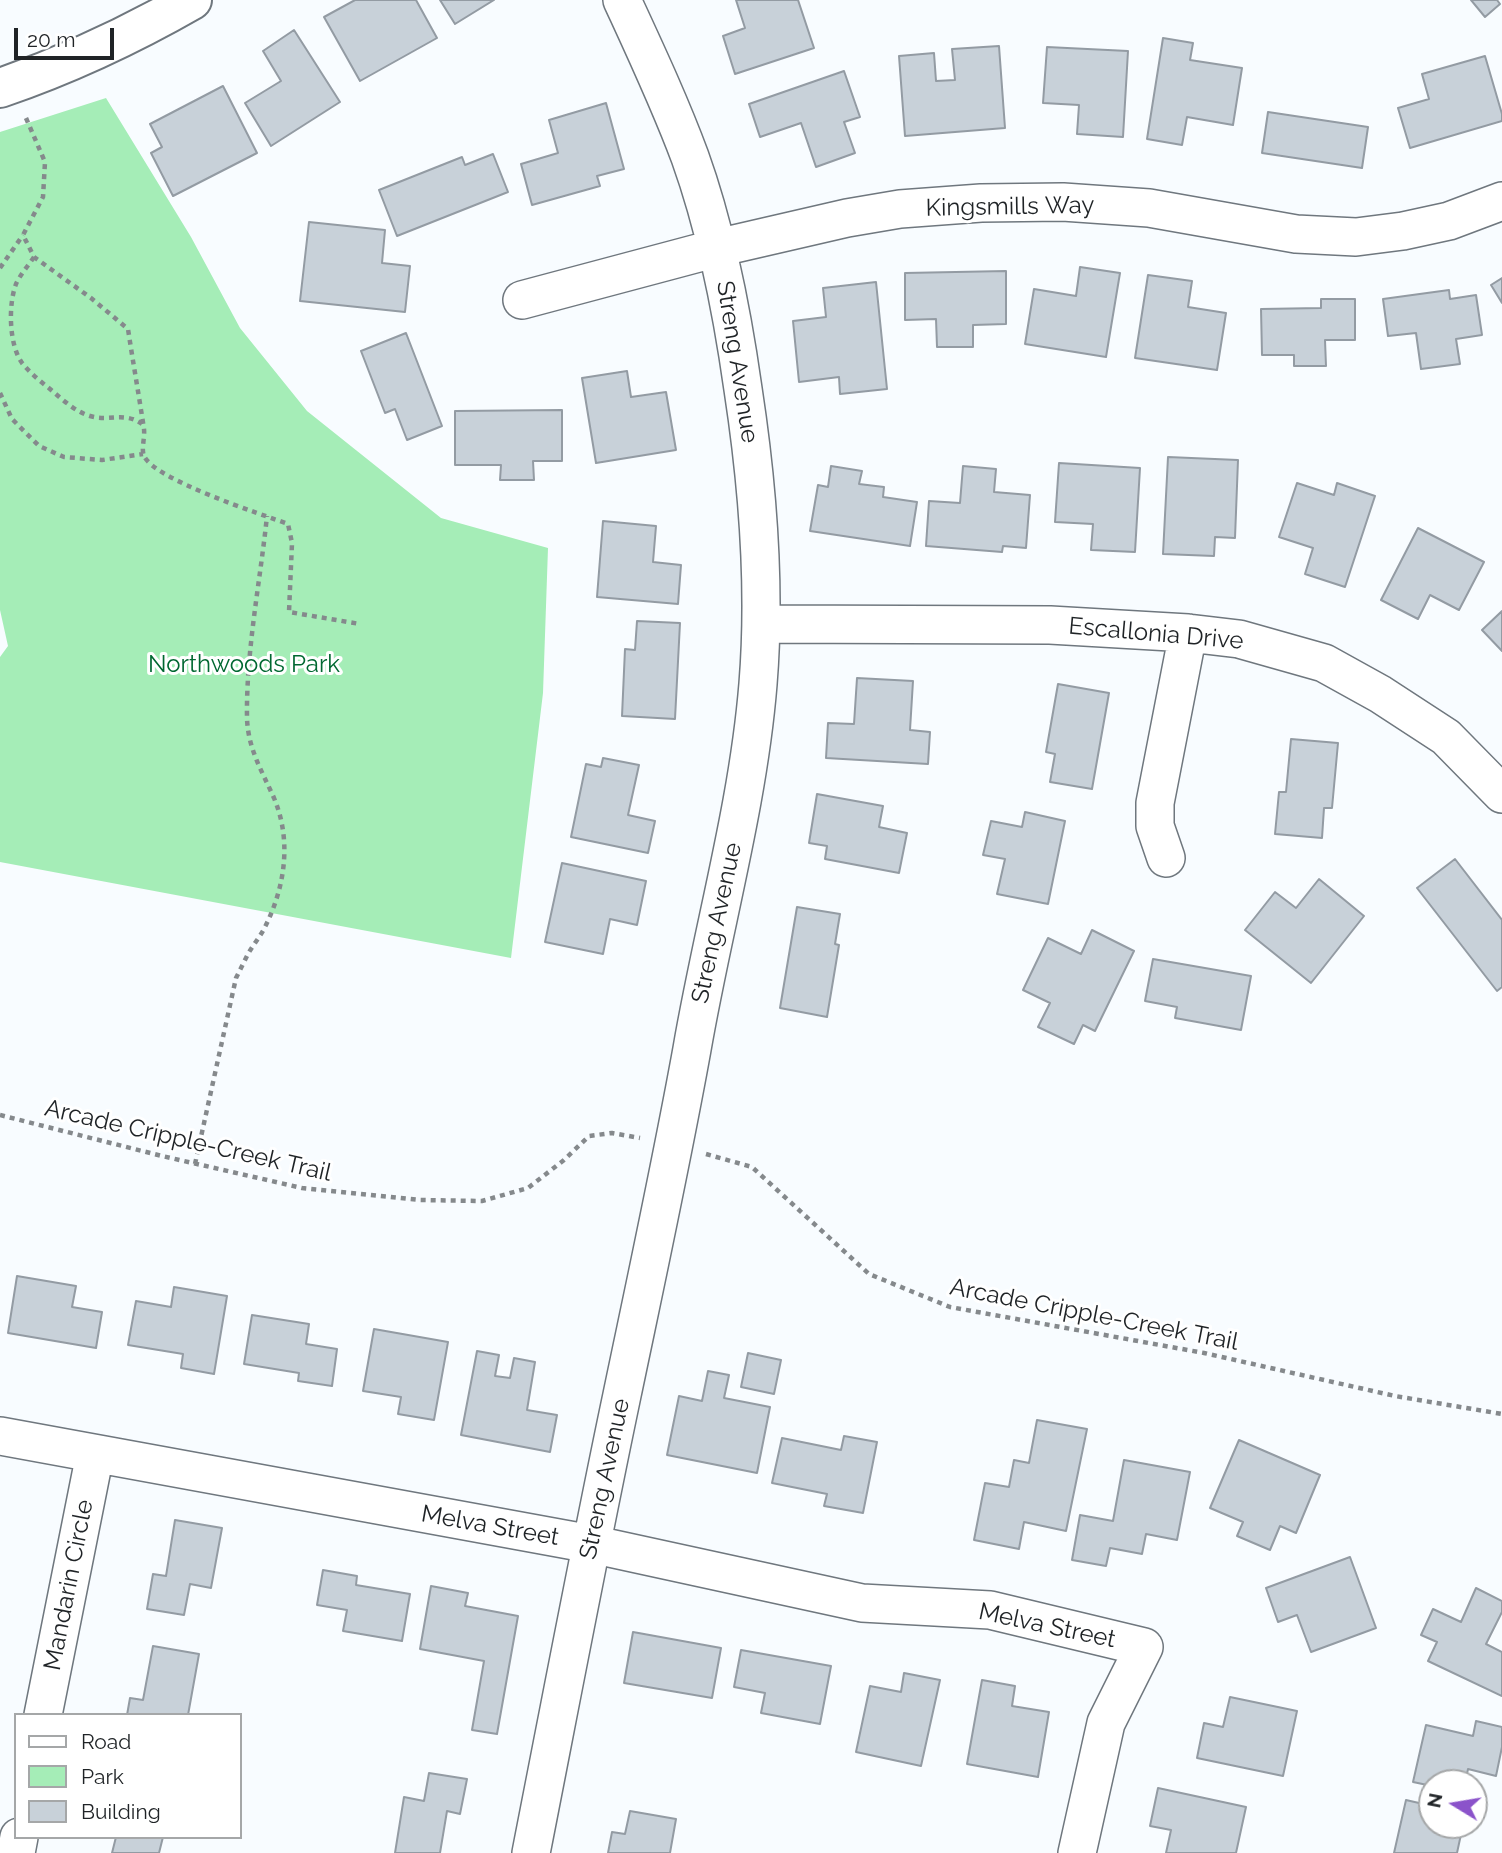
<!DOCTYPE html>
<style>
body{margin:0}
#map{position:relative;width:1502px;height:1853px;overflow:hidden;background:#f8fcff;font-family:Raleway,sans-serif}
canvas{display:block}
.legend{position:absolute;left:14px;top:1713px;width:228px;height:126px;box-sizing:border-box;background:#fff;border:2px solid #a5a7a8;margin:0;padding:9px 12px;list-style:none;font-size:21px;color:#1f2326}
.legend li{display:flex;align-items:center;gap:14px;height:35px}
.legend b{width:35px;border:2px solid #a5a7a8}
.north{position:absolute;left:1418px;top:1769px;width:70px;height:70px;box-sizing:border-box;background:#fff;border:2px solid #a5a7a8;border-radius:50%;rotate:281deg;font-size:19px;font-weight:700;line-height:28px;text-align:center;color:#1f2326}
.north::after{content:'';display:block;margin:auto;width:24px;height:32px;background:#8b53ca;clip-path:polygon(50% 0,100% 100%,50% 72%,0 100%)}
.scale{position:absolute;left:14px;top:28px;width:100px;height:32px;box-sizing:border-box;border:4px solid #1f2326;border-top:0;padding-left:9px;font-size:21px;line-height:24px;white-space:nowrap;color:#1f2326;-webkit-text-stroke:5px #fff;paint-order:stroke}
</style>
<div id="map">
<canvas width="1502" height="1853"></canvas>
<ul class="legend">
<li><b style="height:9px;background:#fff"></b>Road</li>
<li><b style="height:19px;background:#a5edb7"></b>Park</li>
<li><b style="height:19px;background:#c8d1d9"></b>Building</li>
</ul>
<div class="north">N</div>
<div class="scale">20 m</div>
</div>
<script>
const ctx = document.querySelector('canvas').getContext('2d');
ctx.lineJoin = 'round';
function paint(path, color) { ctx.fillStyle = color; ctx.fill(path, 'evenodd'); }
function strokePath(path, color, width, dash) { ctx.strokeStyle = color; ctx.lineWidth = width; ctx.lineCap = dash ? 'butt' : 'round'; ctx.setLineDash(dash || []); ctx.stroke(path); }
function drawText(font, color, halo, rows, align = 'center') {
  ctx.font = font + ' Raleway,sans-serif'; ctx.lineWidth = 6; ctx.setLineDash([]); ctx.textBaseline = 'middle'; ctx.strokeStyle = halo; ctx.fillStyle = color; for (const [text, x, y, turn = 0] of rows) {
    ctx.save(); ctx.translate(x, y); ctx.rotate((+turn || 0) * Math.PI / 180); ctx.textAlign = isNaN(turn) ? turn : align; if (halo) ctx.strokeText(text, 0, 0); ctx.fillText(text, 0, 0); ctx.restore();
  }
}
const green = new Path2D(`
 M106,98L191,237L240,328L307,411L441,518L548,548L543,693L511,958L0,862V657L8,646L0,610V132Z`);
const building = new Path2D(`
 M355,0H416L437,38L360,81L324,17Z
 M440,0H494L455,24Z
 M736,0H798L814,48L735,74L723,36L745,28Z
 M1471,0H1497L1500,4L1485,17Z
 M294,30L340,102L271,146L245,103L281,81L263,51Z
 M1163,38L1193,43L1190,60L1242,68L1233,125L1187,117L1182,145L1147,139Z
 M999,46L1005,128L905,136L899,56L934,53L936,81L955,80L952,49Z
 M1047,47L1128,51L1123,137L1077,134L1079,105L1043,103Z
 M1485,56L1502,114V121L1410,148L1398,108L1429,99L1422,74Z
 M844,71L860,117L844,122L855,153L816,167L801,123L760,137L749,104Z
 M223,86L257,153L173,196L151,153L162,147L150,124Z
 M606,103L624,169L597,176L600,186L532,205L521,164L558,153L549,120Z
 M1268,112L1368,127L1362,168L1262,153Z
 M493,154L508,192L397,236L379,190L462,157L465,165Z
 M309,222L385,230L382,263L410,266L405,312L300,301Z
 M1080,267L1120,273L1106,357L1025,344L1034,289L1076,296Z
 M1006,271V324L973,325V347H937L936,319L905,320V273Z
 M1148,275L1192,281L1188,307L1226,313L1217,370L1135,358Z
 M1502,278V303L1491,285Z
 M876,282L887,389L840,394L839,377L799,382L793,321L826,317L823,288Z
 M1449,290L1450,299L1476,295L1482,335L1456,339L1460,364L1421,369L1416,333L1388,336L1383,299Z
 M1321,299H1355V340H1325L1326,366H1294V355H1262L1261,309L1321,308Z
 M406,333L442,426L407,440L395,409L385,413L361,351Z
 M627,371L631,397L666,392L676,450L596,463L582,378Z
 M562,410V461H533L534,480H500L501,465H455V411Z
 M1168,457L1238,460L1235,538L1215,537L1214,556L1163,554Z
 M1059,463L1140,468L1135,552L1091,550L1093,524L1055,522Z
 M831,466L862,471L859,484L884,487L883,497L917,502L910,546L810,531L818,485L828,487Z
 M963,466L996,469L994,492L1030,495L1026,548L1003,546L1002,552L926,546L929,501L960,503Z
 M1297,483L1334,495L1337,483L1375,496L1345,587L1305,574L1313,548L1279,537Z
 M603,521L656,526L653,562L681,565L678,604L597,597Z
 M1418,528L1484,562L1459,610L1430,595L1418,619L1381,600Z
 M1502,611V651L1482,630Z
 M637,621L680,623L675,719L622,716L625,649L635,650Z
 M857,678L913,681L910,730L930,732L928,764L826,758L828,723L854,724Z
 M1058,684L1109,693L1092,789L1050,782L1055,754L1046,752Z
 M1291,739L1338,743L1332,808H1324L1322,838L1275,834L1279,792H1286Z
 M603,758L639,765L628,815L655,821L648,853L571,837L586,764L601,767Z
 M817,794L883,806L879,827L907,833L899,873L825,859L827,846L809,843Z
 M1025,812L1065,821L1048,904L997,894L1005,859L983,855L991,821L1022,827Z
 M1455,859L1502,920V987L1497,991L1417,888Z
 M562,863L646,881L637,925L610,919L603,954L545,942Z
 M1319,879L1364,916L1311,983L1245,930L1275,892L1296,908Z
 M797,907L840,914L835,944L839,945L827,1017L780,1008Z
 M1092,930L1134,951L1095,1031L1083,1025L1074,1044L1038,1027L1050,1003L1023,990L1048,938L1081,954Z
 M1153,959L1251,976L1241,1030L1175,1018L1177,1007L1145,1001Z
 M17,1276L76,1286L72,1307L102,1312L96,1348L8,1333Z
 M174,1287L227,1296L214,1374L181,1368L183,1354L128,1345L136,1301L171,1307Z
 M252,1315L309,1324L306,1344L337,1349L332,1386L298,1381L299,1373L244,1364Z
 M374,1329L448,1342L434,1420L398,1414L401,1397L363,1391Z
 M477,1351L499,1355L495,1376L510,1378L514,1358L535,1362L527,1410L557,1415L550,1452L461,1435Z
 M748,1353L781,1360L774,1394L741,1387Z
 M708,1371L729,1375L724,1398L770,1407L757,1473L667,1455L679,1396L702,1401Z
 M1037,1420L1087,1429L1066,1531L1024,1522L1019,1549L974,1540L985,1483L1009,1487L1014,1460L1029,1463Z
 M844,1436L877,1442L863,1513L824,1506L827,1494L772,1483L782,1438L841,1450Z
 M1239,1440L1320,1475L1296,1533L1280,1526L1270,1550L1237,1536L1243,1522L1210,1508Z
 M1124,1460L1190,1472L1177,1540L1146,1534L1142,1554L1110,1548L1106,1566L1072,1560L1080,1515L1113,1521Z
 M175,1520L222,1528L211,1588L190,1584L184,1615L147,1609L153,1574L166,1576Z
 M1350,1557L1376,1628L1311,1652L1297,1615L1278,1622L1266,1588Z
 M323,1570L357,1576L356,1585L410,1594L402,1641L343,1631L347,1610L317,1605Z
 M431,1586L468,1593L465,1606L518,1616L497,1734L472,1730L484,1661L420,1649Z
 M1476,1588L1502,1601V1612L1486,1644L1502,1652V1696L1428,1661L1437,1642L1421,1635L1433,1609L1461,1622Z
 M633,1632L721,1648L712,1698L624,1683Z
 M153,1646L199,1654L188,1715H127L130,1698L143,1700Z
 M741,1650L831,1666L820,1724L761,1713L765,1693L734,1687Z
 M904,1673L940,1680L921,1766L856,1752L870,1686L901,1692Z
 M982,1680L1015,1686L1012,1706L1049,1712L1038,1777L967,1764Z
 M1230,1697L1297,1711L1283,1776L1197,1758L1204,1723L1223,1727Z
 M1476,1721L1502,1727V1747L1496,1776L1468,1769L1465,1783H1432V1786L1413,1782L1426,1725L1473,1736Z
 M429,1773L467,1779L460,1814L447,1811L440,1853H395L404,1797L424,1801Z
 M1158,1788L1246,1807L1236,1853H1166L1171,1830L1150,1826Z
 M1406,1800L1432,1806V1825H1463L1457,1853H1394Z
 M630,1811L676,1819L670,1853H608L612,1832L625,1834Z
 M116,1837H163L159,1853H112Z`);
const path = new Path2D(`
 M26,118L45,162L43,197L23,235L34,257L91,298L128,329C133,362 139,396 144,429C145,438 141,449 144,456C155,480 261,514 288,524L292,543L289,612L360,624
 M34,257C28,266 20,275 16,284C8,305 9,345 22,363C30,373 40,381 50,389C62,399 74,411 90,416C109,422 124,411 142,424
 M0,268L23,235
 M0,393L12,419L39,446L64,457L102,460L143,454
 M0,1115L162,1156L302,1188L420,1200L482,1201L528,1188L564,1160L589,1136L612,1133L640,1138
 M706,1154L752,1167L869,1274L950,1307L1204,1353L1395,1396L1502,1414
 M195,1164L236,978C240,970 244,962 248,954C253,945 260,937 265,927C285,887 292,841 274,798C262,771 248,749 247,718C246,651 260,583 267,516`);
const street = new Path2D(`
 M522,300L717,248L847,218L900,209L981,203L1063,202L1149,208L1296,234L1356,237L1403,231L1449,221L1502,201
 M762,624L1050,625L1188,633L1239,639L1324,663L1380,694L1446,737L1502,794
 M1166,858L1155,826V803L1188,633
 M0,1436L591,1544L862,1603L990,1610L1144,1647L1106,1723L1077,1853
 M43,1715L95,1454
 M16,1853L19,1837
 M531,1853C561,1700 590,1547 622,1395C646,1280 671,1165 692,1049C713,927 748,807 758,684C766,585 758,487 743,389C732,311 717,232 690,157C670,103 646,52 622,0`);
const secondary = new Path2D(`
 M0,88C67,65 131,35 192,0`);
const streetNames = [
 ["Kingsmills Way",1010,207,-1],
 ["Streng Avenue",737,362,81],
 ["Escallonia Drive",1156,634,5],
 ["Streng Avenue",717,923,-78],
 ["Arcade Cripple-Creek Trail",188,1141,13],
 ["Arcade Cripple-Creek Trail",1094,1315,11],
 ["Streng Avenue",605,1479,-78],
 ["Melva Street",490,1526,10],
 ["Mandarin Circle",69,1585,-79],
 ["Melva Street",1047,1626,12]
];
const parkNames = [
 ["Northwoods Park",244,665]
];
paint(green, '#a5edb7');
paint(building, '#c8d1d9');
strokePath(building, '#939ba3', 2);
strokePath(street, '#6f777e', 40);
strokePath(secondary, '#6f777e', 42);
strokePath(path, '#85898c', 4.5, [5, 5]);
strokePath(street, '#fff', 37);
strokePath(secondary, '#fff', 38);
drawText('24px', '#1f2326', '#fff', streetNames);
drawText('24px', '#006831', '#fff', parkNames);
</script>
